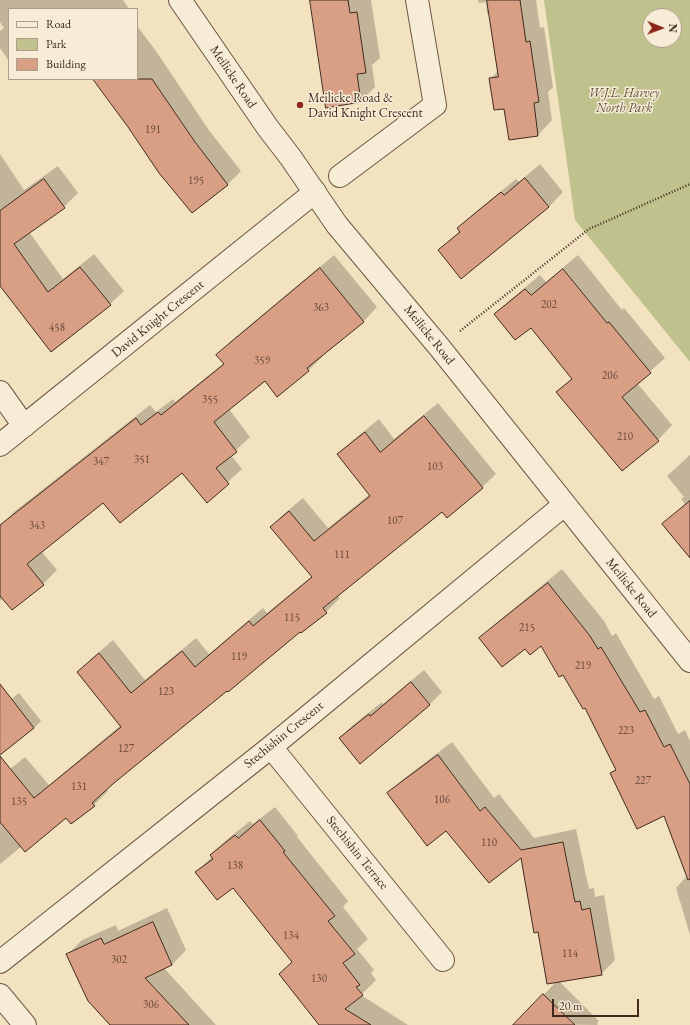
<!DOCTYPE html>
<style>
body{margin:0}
#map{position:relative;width:690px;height:1025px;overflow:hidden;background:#f3e2c0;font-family:"EB Garamond",serif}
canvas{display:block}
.legend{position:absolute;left:8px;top:8px;width:130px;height:72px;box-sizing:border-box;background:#f7ecd6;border:1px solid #ae9e8d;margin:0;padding:5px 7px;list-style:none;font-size:12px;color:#402a1f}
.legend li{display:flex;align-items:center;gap:8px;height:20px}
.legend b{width:20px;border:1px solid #ae9e8d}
.north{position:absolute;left:642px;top:8px;width:40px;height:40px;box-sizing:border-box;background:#f7ecd6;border:1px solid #ae9e8d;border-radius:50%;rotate:91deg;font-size:11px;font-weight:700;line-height:16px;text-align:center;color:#402a1f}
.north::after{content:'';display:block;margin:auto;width:14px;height:18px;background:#8f2418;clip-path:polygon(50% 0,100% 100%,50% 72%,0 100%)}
.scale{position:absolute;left:552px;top:999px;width:87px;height:18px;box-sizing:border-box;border:2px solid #402a1f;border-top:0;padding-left:5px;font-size:12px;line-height:14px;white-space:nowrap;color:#402a1f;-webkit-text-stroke:3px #f7ecd6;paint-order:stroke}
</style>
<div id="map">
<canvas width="690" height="1025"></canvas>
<ul class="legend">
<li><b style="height:5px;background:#f7ecd6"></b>Road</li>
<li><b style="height:11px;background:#c0c28e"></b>Park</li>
<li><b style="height:11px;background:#d99f85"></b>Building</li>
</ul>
<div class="north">N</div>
<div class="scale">20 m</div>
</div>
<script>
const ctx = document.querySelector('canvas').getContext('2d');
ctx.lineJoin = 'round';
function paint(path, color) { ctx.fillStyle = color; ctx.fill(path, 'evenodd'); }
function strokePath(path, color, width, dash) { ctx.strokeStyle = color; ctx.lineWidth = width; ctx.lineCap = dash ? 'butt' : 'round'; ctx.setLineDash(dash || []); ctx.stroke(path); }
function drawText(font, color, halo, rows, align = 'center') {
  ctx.font = font + ' "EB Garamond",serif'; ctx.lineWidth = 3; ctx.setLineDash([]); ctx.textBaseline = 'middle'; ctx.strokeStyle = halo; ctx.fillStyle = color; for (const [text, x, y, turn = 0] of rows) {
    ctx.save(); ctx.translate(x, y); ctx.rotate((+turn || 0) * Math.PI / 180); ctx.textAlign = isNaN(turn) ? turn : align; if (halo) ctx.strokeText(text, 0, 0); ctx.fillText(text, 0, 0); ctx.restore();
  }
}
const green = new Path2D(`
 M544,0H690V362L575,220ZM650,16H674V40H650Z`);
const shadow = new Path2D(`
 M0,0H123L129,9H9V61L0,48V31L4,28L0,22Z
 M311,0H371L380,58L372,65L375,87L361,101Z
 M478,0H536L540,28L544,27L553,87L548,92L552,120L538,135L510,139L505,107L490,79L498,71L490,14H487L486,2L479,3Z
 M137,26L156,51L208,129L241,171L228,184L192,212L94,79H137Z
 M0,154L24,190L58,166L78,193L64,207L30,233L63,279L94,254L124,291L110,304L0,284Z
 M540,164L563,192L549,207L440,250L460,231L458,228L473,214L516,179L519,182Z
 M334,255L377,307L364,321L322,355L323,356L309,370L278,395L265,380L229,409L250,437L231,455L242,469L207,501L182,471L103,501L41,551L57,570L43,584L3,598L0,601V526L14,512L150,405L156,412L173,399L175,402L224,363L217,355L231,341Z
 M578,255L622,310L624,308L665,358L637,383L672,425L658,440L622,470L558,393L572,378L531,326L495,314L510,300L540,275L546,282Z
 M438,403L496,474L482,487L443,511L337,595L340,598L326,612L301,632L300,631L227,689L106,789L108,791L94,805L72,823L67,817L22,846L0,864V777L25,757L49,785L121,725L78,672L92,658L113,640L145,680L196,638L209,654L263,608L267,613L312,576L271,527L285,513L303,498L328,528L370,494L338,454L352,441L379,419L394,439Z
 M690,455V557L664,524L685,504L681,499L684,497L667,476Z
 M562,569L604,621L612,636L616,633L654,699L659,696L678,734L685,730L690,741V935L676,888L687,876L664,815L611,773L617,768L586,707L564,674L541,644L525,648L480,638L495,624Z
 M424,670L442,692L430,704L360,762L340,738L353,725L382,702L383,704Z
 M19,693L41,721L34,728L0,743V708Z
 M452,742L494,798L499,794L534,838L576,829L589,889L594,888L595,897L604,895L615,960L601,974L559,981L599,1021L597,1024L598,1025L515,1024L557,981L539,931L522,856L446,830L389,793L402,780Z
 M275,807L298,836L297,837L348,901L343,907L368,939L357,949L374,970L371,973L376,980L361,995L408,1025H321L280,974L293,961L233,886L196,872L212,857L211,855L225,841L250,821L253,824Z
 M167,908L186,950L172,965L164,968L216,1025H111L67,955L82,940L116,925L118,931Z`);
const building = new Path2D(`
 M310,0H348L350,13L357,12L366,73L357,74L361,102L326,108Z
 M487,0H520L526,42L530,41L539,102L534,103L538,136L509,140L504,109L494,110L489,78L498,77Z
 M93,79H152L195,142L228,185L192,213L159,173L128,127Z
 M525,178L549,207L461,279L438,250L460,232L457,228L501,192L504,195Z
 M44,179L65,208L14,244L48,292L80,267L111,305L51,352L0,286V211Z
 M320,268L364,322L307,368L309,371L277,397L265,381L214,422L237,452L216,468L229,484L207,503L182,473L120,523L103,503L27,564L44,585L12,610L0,596V525L136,418L141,425L158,412L161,415L224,364L216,355Z
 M563,269L607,323L609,322L651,373L622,397L659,441L622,471L556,392L572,379L531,328L515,340L494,314L525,289L531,295Z
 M424,416L483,488L447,518L442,512L323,608L327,613L301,633L300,632L228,692L227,691L114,783L92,803L95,806L71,824L66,818L25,852L0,822V756L34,798L121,727L77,672L99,653L131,693L182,651L195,667L249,621L253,626L312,577L270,527L289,511L314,541L370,496L337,454L365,432L380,452Z
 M690,501V558L662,524Z
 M548,583L590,636L598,649L601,647L640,712L645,710L664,747L670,744L690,784V879L688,880L664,816L637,829L610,773L616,770L585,708L583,709L563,675L559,677L541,646L530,655L525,649L502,667L479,638Z
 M411,682L430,705L360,764L339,738L369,714L370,716Z
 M0,684L34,728L0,755Z
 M438,755L480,811L485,807L521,850L563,842L575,902L580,901L582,910L590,908L602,975L547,984L538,932L534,933L521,858L489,883L446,831L427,846L387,793Z
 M260,820L285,851L283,852L335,916L328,921L355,954L343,963L360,985L356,987L363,995L345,1009L371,1025H319L279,974L292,962L233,888L217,900L195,872L213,859L210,855L235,835L238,838Z
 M153,922L172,965L145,978L189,1025H110L88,1001L66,954L101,938L104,944Z
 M543,994L575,1025H513Z`);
const path = new Path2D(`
 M460,331L589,229L690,184`);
const minor = new Path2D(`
 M340,176L435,105L417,0
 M0,392L24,426
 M0,445L315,192
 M271,747L443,960
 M0,962L271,747L564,505
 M0,995L25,1025`);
const tertiary = new Path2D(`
 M180,0L268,128L291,158L337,225L440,348L690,661`);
const markers = [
 [300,105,4,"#8f2418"]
];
const numberNames = [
 ["191",153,130],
 ["195",196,181],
 ["202",549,305],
 ["363",321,308],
 ["458",57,328],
 ["359",262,361],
 ["206",610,376],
 ["355",210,400],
 ["210",625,437],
 ["351",142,460],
 ["347",101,462],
 ["103",435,467],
 ["107",395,521],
 ["343",37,526],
 ["111",342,555],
 ["115",292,618],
 ["215",527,628],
 ["119",239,657],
 ["219",583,666],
 ["123",166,692],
 ["223",626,731],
 ["127",126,749],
 ["227",643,781],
 ["131",79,787],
 ["106",442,800],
 ["135",19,802],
 ["110",489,843],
 ["138",235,866],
 ["134",291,936],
 ["114",570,954],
 ["302",119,960],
 ["130",319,979],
 ["306",151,1005]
];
const streetNames = [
 ["Meilicke Road",233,77,56],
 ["David Knight Crescent",158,319,-39],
 ["Meilicke Road",429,335,51],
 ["Meilicke Road",631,588,51],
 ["Stechishin Crescent",284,735,-39],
 ["Stechishin Terrace",357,853,51]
];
const parkNames = [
 ["W.J.L. Harvey",624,93],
 ["North Park",624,108]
];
const poiNames = [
 ["Meilicke Road &",308,98],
 ["David Knight Crescent",308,113]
];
paint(green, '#c0c28e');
paint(shadow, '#0003');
paint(building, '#d99f85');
strokePath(building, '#402a1f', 1);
strokePath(minor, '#6d5847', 24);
strokePath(tertiary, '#6d5847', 24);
strokePath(path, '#402a1f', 2.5, [1, 2]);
strokePath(minor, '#f7ecd6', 22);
strokePath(tertiary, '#f7ecd6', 22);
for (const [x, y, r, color] of markers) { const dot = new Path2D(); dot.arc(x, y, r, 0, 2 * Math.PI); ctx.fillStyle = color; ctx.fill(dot); strokePath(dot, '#f7ecd6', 1.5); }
drawText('11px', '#664738', null, numberNames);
drawText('13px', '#402a1f', '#f7ecd6', streetNames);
drawText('italic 13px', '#60503b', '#f7ecd6', parkNames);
drawText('13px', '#402a1f', '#f7ecd6', poiNames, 'left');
</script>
